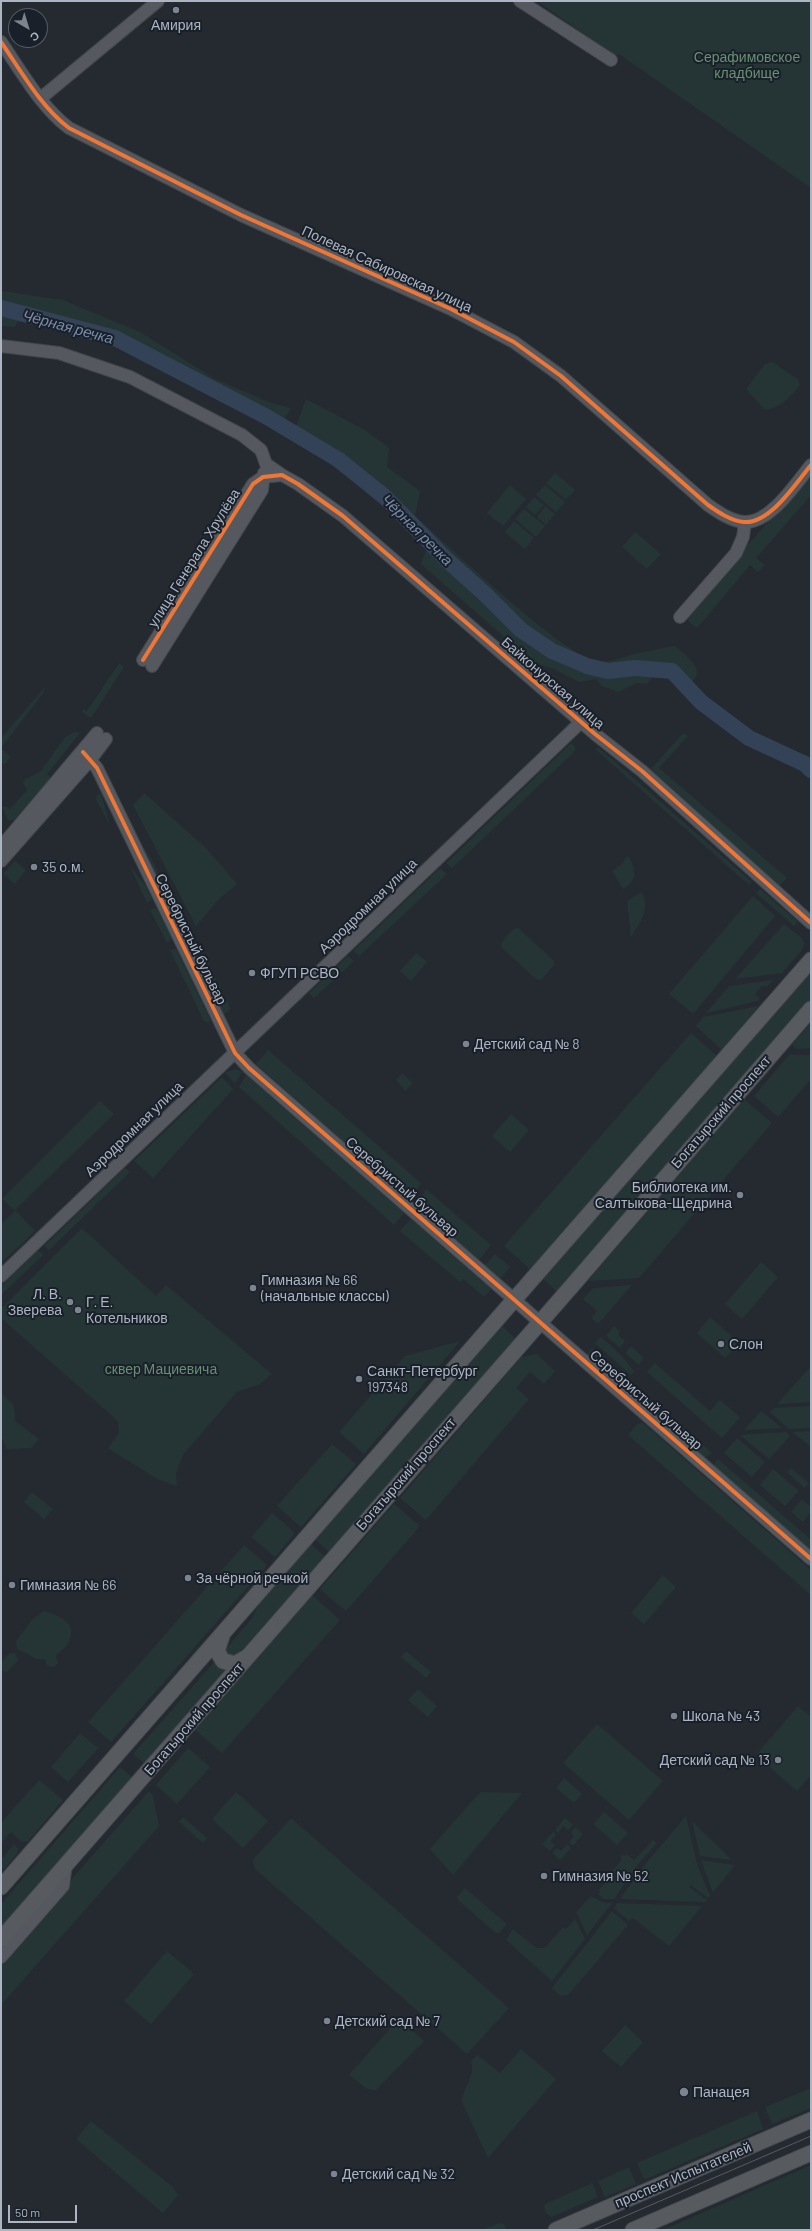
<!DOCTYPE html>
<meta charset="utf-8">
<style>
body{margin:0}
#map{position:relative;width:812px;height:2231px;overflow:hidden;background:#252a30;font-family:Barlow,sans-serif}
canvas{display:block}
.frame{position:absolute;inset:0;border:2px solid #aeb5c2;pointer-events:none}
.north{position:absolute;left:8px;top:8px;width:40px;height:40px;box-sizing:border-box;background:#192029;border:1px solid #555c66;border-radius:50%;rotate:142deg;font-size:11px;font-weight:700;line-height:16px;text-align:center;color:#aeb5c2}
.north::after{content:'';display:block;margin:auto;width:14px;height:18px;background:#7e848f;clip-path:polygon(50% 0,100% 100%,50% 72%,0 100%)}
.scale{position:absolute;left:8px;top:2205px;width:69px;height:18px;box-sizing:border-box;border:2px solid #aeb5c2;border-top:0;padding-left:5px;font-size:12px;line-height:14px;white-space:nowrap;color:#aeb5c2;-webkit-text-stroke:3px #192029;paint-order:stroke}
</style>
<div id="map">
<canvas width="812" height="2231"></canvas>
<div class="frame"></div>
<div class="north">С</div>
<div class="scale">50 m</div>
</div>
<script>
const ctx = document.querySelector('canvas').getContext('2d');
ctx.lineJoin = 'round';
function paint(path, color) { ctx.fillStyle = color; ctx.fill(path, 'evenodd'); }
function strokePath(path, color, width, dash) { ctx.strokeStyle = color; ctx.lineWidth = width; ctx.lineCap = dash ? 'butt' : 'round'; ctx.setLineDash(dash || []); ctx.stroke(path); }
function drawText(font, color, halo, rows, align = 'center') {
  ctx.font = font + ' Barlow,sans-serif'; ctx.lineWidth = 4; ctx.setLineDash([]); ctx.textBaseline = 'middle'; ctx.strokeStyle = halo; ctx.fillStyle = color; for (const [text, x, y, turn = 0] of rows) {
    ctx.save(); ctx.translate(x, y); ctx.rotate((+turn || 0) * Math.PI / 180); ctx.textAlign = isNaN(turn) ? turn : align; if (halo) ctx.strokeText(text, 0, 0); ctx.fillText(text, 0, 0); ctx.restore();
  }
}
const green = new Path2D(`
 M537,1H811V188L619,54L615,56Z
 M1,291L63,300L140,332L215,379L269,402L291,408L282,423L117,336L1,307Z
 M1,315L19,318L15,327L1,326Z
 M772,362L798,379L800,385C790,397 781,408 765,410L746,389L765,364Z
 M306,399L365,430L389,448L387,467L420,491L415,516C446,543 565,658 597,661C612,663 622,657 635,654C648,651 661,648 674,646C689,658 710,672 686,686L680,685L669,673L654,676L647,684L637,683L618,692L602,686L596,679L579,682L556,670L533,662L421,564L428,546C384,507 341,470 292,437Z
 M555,473L575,490L566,500L546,483Z
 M811,473V495L756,558L765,565L758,572L750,565L697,628L688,621L689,612Z
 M510,485L526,499L503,526L487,513Z
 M545,485L565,502L556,512L536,495Z
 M534,497L544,505L535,515L526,507Z
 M545,506L555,514L546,525L537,517Z
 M524,509L545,526L536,537L515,519Z
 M514,521L534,538L525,549L505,532Z
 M635,532L661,554L647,569L622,547Z
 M119,663L124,667L91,718L82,712L83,709L87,711Z
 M45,687L44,692L1,748V738Z
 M74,732L80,733L47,774L51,778L14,820H8L2,807L5,806L10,809L27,790L23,782L25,779L40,772L65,737Z
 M683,733L688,736L659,768L787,878L779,886L651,769Z
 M571,743L575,747V751L452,868L446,863Z
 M598,747L752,882L749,885L595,749Z
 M1,749L10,756L5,765L1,762Z
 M101,793L110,826L96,799L97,795Z
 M144,793L207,849L237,884L219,899L196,926L133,805Z
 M143,846L151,858L188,933L184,934Z
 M626,857H629C636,869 637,882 623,889L612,871L622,864Z
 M15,861L26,870L15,884L3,874Z
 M129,864L145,885L152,899L147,903Z
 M440,868L447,874L359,956L353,951Z
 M760,889L798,922L794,926L756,893Z
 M642,892C650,910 641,921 631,937L627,901Z
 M753,896L775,916L693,1014L669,994Z
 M154,908L157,909L172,939L167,943L150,910Z
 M784,924L802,938L804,943L802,950L782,973L735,979Z
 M518,928L554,961V965L541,980L536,979L501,947C502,940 511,929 518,928Z
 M176,949L211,1021L207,1022L204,1021L170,950Z
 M196,951L199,956L204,954L230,1008L229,1011L222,1015L193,954Z
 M416,953L427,962L411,981L400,971Z
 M348,956L354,961L314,998L309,993Z
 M811,972V1001L557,1292L543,1279Z
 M773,980L768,986H762L755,994L760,999L758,1001L706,1013L729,986Z
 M759,1006L722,1050L696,1026L703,1017Z
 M811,1023V1048L797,1049L792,1045Z
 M691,1033L717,1056L530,1269L504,1246Z
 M268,1050L421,1183L411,1198L408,1199L256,1064Z
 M789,1055H811V1079L778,1117L754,1096Z
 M235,1069L242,1072L235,1084L225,1073Z
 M402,1073L413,1083L405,1091L396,1080Z
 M246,1075L404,1213L394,1225L239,1087Z
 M222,1077L233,1089L153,1178L134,1161Z
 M744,1099L772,1123L639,1278L588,1281Z
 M100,1101L114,1114L15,1210L35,1231L1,1263V1224L15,1211L2,1199Z
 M511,1114L529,1130L510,1152L492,1136Z
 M125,1168L130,1172L49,1250L44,1246Z
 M426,1189L491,1245L479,1260L416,1206Z
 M411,1219L491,1289L484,1297L463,1279L460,1282L400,1231Z
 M82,1228L156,1296L166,1285L272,1374L260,1384L237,1392L183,1455L176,1473L177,1486L157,1479L108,1448L119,1433L118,1421L1,1318V1309Z
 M38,1250L43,1255L1,1295V1286Z
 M495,1254L510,1267L500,1279L485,1265Z
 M761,1262L778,1277L742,1319L725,1304Z
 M632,1285L598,1324L591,1318L597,1311L583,1299L593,1288Z
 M710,1317L739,1343L725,1358L697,1333Z
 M502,1326L516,1339L329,1552L315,1539Z
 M614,1326L620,1331L618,1335L625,1341L620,1348L606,1336Z
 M601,1337L620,1354L634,1371L631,1375L595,1343Z
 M460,1341L364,1454L339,1432L405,1356Z
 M631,1346L644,1358L639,1365L625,1353Z
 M592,1348L626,1379L619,1385L585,1356Z
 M537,1354L555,1371L544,1384L530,1372L516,1388L529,1399L426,1520L400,1498L521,1357Z
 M655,1363L710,1411L720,1400L740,1417L722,1438L647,1372Z
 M811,1366V1402L780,1404L778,1403Z
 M637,1388L712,1453L704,1458L632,1395Z
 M1,1393L14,1405L15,1421L39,1439L31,1448L7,1449L1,1436Z
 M811,1406V1428L789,1429L770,1412L774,1408Z
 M761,1411L782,1428L744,1430Z
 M643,1423L811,1570V1595L628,1435L637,1424Z
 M811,1431V1447L792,1432Z
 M786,1432L790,1436L769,1459L740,1435Z
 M737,1438L765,1462L752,1477L724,1453Z
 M332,1444L356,1464L301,1527L277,1506Z
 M718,1459L811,1540V1552L715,1469L714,1464Z
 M791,1468L809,1483L804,1488L787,1472Z
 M773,1469L799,1491L785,1506L760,1485Z
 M32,1492L53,1509L44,1519L24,1502Z
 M802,1499L811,1507V1512L803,1522L791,1512Z
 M394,1504L420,1526L346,1611L320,1589Z
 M272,1513L295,1533L275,1557L251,1537Z
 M311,1544L325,1557L233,1660L225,1652L226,1649L253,1617L259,1603Z
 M244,1545L267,1565L111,1742L88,1722Z
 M663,1575L676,1587L644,1624L631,1613Z
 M312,1595L340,1620L222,1753L195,1730Z
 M44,1611C61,1616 80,1624 67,1645C64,1650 58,1651 56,1656L58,1663L54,1667L47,1666L45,1659H37L17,1649L16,1641L32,1620Z
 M406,1651L431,1672L426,1678L401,1657Z
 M10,1653H15L18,1660L7,1672L1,1670V1662Z
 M216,1660L228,1668L145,1764L133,1754Z
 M418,1689L437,1706L428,1717L408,1700Z
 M798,1706L811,1717V1775L797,1791L756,1755Z
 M597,1724L663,1781L629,1820L563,1763Z
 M80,1733L98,1748L68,1782L51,1767Z
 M188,1748L210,1767L177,1804L156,1785Z
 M120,1767L132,1777L1,1927V1904Z
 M564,1778L582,1794L574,1803L556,1788Z
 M39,1780L63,1800L28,1841H21L11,1832L1,1843V1823Z
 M149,1791L153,1796L159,1826L1,2005V1960Z
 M236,1792L268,1821L243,1848L212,1819Z
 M480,1792L522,1793L453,1875L430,1849Z
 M604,1812L628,1833L617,1845L593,1824Z
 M686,1816L697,1864L710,1896L708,1898L691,1885L689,1887L707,1900L705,1902L620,1899L642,1868Z
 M183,1817L207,1838L203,1843L179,1822Z
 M291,1818L509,2008L467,2054L254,1868L253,1860Z
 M565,1818L573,1825L568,1830L563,1826L558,1833L555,1830Z
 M692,1821L732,1860L700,1856Z
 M575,1827L583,1834L573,1846L569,1842L574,1836L571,1833Z
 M553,1832L556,1835L550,1841L555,1845L550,1851L542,1844Z
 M653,1840L657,1843L639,1863L614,1899H604L598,1894L600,1892L599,1890L605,1883L603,1881L621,1861V1856L628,1855L634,1860Z
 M14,1844L18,1849L17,1854L1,1872V1860Z
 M567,1844L571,1848L560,1860L552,1853L557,1848L561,1851Z
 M701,1860L735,1865L713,1893Z
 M465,1888L507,1924L499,1933H496L458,1900L457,1897Z
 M591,1896L602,1902L612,1903L587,1935L576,1912Z
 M617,1903L702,1906L669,1946L633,1918L629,1921L614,1908Z
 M612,1911L628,1925L568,1995L561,1996L552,1988Z
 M575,1919L585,1939L552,1981L506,1940L513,1929L536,1948H545L563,1927L566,1929Z
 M167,1951L194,1974L151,2024L124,2001Z
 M399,2018L424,2041L376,2090L367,2089L349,2075Z
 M625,2025L643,2042L621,2067L602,2051Z
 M521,2049L556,2079L488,2158L462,2102C462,2087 476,2077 471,2061L477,2055L500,2073Z
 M811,2088V2108L772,2124L765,2107Z
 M757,2111L763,2129L646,2179L643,2177L637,2163Z
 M91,2121L173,2187L178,2195L163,2213L76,2139Z
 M811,2165V2230H663Z
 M629,2167L636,2184L605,2197L598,2181Z
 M592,2183L598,2197L551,2217C546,2214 543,2210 545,2204Z
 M499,2223L504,2224L506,2230H482Z`);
const river = new Path2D(`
 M1,308L115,338L267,417L339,460L385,497L447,560L486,595L521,630L552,651L587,666L608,671L635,668L672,671L701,702L749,738L805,764L811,770`);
const minor = new Path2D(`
 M520,1L611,60
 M1,42C21,71 41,107 69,128L241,215L451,309L514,342L561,376L708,505C718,512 731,521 744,522C770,524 796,483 811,465
 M41,98L158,1
 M1,346L59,353L130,377L242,435L261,450L266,464L282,475
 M680,617L736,553L743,537L745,522
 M143,660L253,484L263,477L282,475L298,484L343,516L595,734L642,771L811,923
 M152,666L262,490L264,473
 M83,752L97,768L235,1053L249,1068L811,1559
 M1,847L97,733
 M1,861L91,759L106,739
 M1,1276L581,722
 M1,1957L63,1886L66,1864`);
const major = new Path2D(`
 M222,1636L217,1651L223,1661L235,1664L247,1657
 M1,1887L811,960
 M1,1939L571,1287L811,1009
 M556,2230L811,2120
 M633,2230L811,2153`);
const tram = new Path2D(`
 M593,2230L811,2136`);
const cycleway = new Path2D(`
 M1,42C21,71 41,107 69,128L241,215L451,309L514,342L561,376L708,505C718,512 731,521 744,522C770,524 796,483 811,465
 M143,660L253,484L263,477L282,475L298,484L343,516L595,734L642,771L811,923
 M83,752L97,768L235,1053L249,1068L811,1559`);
const markers = [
 [176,10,4,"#7e848f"],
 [34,867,4,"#7e848f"],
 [252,973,4,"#7e848f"],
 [466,1044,4,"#7e848f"],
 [740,1195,4,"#7e848f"],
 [253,1288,4,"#7e848f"],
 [70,1302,4,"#7e848f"],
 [78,1310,4,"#7e848f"],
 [721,1344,4,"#7e848f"],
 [359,1379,4,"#7e848f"],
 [188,1578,4,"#7e848f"],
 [12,1585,4,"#7e848f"],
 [674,1716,4,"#7e848f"],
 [778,1760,4,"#7e848f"],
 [544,1876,4,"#7e848f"],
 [327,2021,4,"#7e848f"],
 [684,2092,5,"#7e848f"],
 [334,2174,4,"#7e848f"]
];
const poiNames = [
 ["Амирия",176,25,"center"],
 ["35 о.м.",42,867],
 ["ФГУП РСВО",260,973],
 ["Детский сад № 8",474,1044],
 ["Библиотека им.",732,1187,"right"],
 ["Салтыкова-Щедрина",732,1203,"right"],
 ["Гимназия № 66",261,1280],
 ["(начальные классы)",261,1296],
 ["Л. В.",62,1294,"right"],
 ["Зверева",62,1310,"right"],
 ["Г. Е.",86,1302],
 ["Котельников",86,1318],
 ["Слон",729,1344],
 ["Санкт-Петербург",367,1371],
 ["197348",367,1387],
 ["За чёрной речкой",196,1578],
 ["Гимназия № 66",20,1585],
 ["Школа № 43",682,1716],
 ["Детский сад № 13",770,1760,"right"],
 ["Гимназия № 52",552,1876],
 ["Детский сад № 7",335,2021],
 ["Панацея",693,2092],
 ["Детский сад № 32",342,2174]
];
const parkNames = [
 ["Серафимовское",747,57],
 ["кладбище",747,73],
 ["сквер Мациевича",161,1369]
];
const streetNames = [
 ["Полевая Сабировская улица",387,269,25],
 ["улица Генерала Хрулёва",194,558,-58],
 ["Байконурская улица",553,683,41],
 ["Аэродромная улица",368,906,-44],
 ["Серебристый бульвар",191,939,64],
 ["Богатырский проспект",721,1112,-49],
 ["Аэродромная улица",134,1129,-44],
 ["Серебристый бульвар",402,1187,41],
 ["Серебристый бульвар",646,1400,41],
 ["Богатырский проспект",406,1474,-49],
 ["Богатырский проспект",194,1719,-49],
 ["проспект Испытателей",683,2175,-23]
];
const waterNames = [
 ["Чёрная речка",68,327,15],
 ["Чёрная речка",417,530,45]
];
paint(green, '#253536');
strokePath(river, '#344257', 16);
strokePath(minor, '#42464b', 14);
strokePath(major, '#42464d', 17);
strokePath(minor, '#55585e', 12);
strokePath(major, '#575b60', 15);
strokePath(tram, '#585c62', 1);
strokePath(cycleway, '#f07635', 4);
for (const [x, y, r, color] of markers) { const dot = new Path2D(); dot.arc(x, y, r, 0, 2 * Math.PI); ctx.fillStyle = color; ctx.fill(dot); strokePath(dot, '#192029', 1.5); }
drawText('14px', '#aeb5c2', '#192029', poiNames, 'left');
drawText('14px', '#689072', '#192029', parkNames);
drawText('14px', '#aeb5c2', '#192029', streetNames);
drawText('italic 15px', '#788ca9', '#192029', waterNames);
</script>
